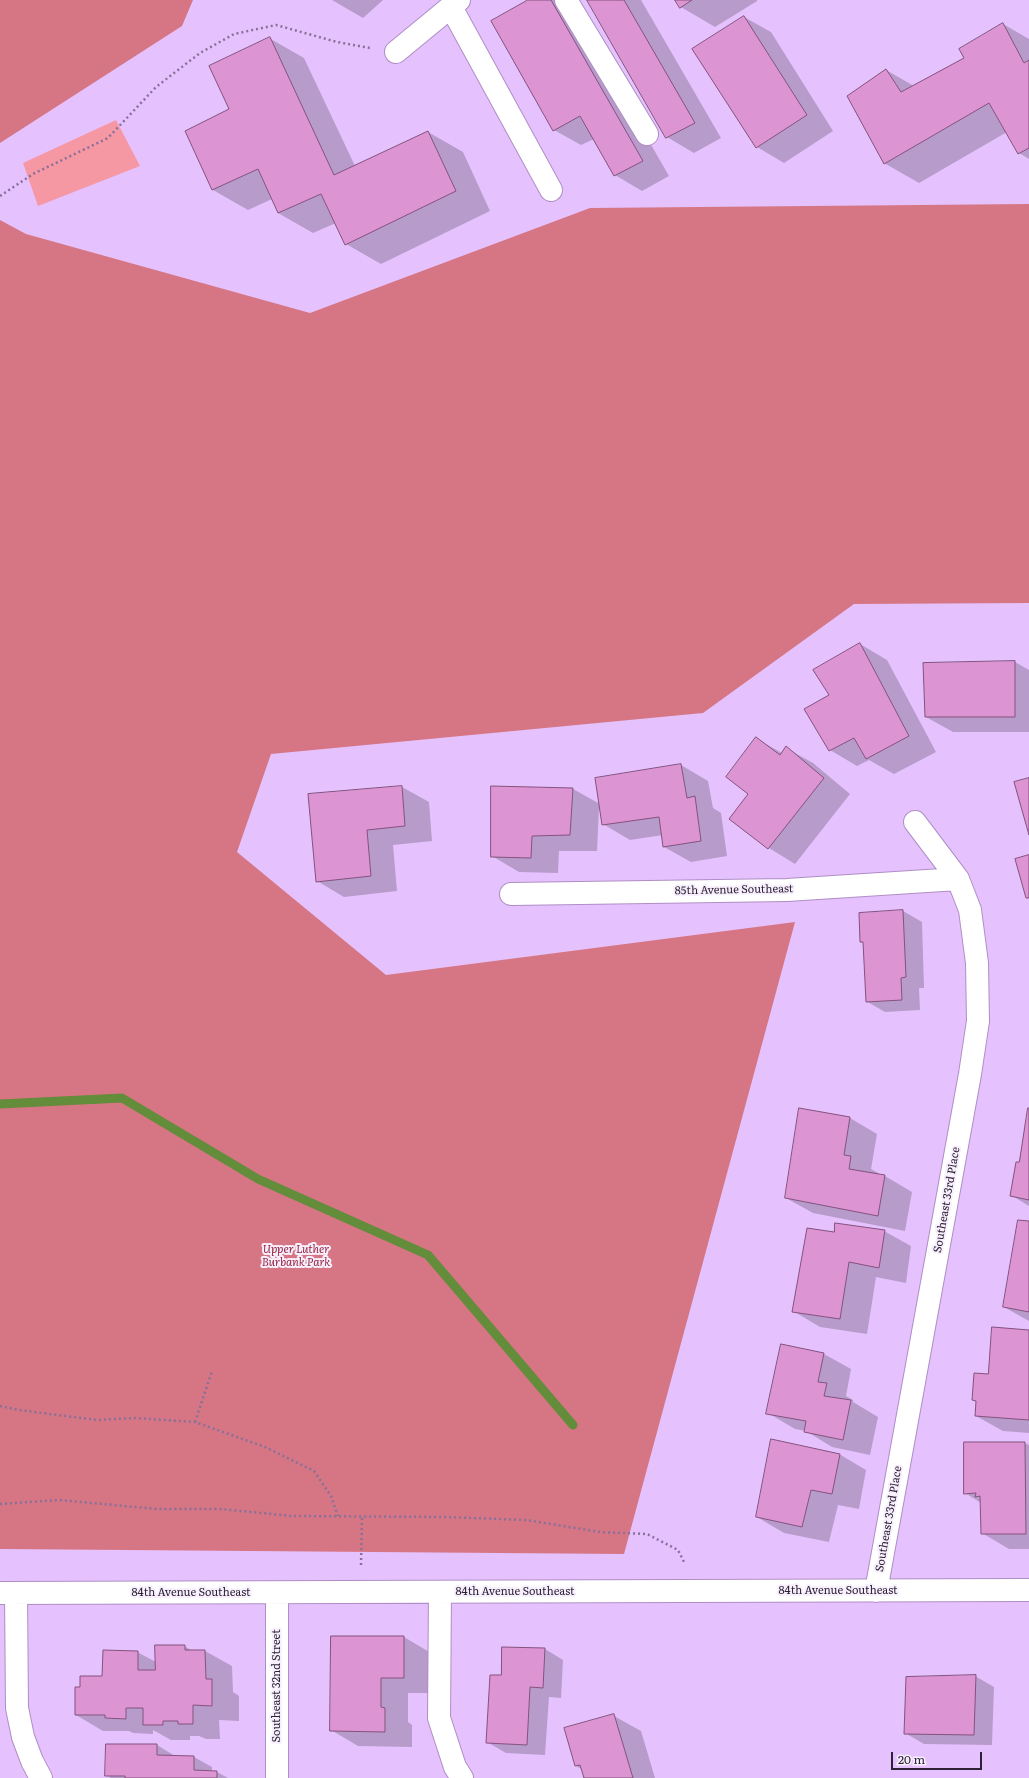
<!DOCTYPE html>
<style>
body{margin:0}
#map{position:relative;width:1029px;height:1778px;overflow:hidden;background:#e5c2fd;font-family:Literata,serif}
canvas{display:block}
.scale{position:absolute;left:891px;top:1752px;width:91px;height:18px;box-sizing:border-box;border:2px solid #2e2137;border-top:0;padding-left:5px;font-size:12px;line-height:14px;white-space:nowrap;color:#2e2137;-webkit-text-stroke:3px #f7f0fc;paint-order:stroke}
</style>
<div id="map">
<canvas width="1029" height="1778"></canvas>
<div class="scale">20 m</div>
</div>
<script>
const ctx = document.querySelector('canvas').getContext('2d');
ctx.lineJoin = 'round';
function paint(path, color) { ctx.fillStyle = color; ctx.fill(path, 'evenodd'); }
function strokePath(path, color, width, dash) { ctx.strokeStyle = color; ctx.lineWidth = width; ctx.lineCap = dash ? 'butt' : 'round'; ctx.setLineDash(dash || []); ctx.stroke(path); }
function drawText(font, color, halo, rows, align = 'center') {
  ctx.font = font + ' Literata,serif'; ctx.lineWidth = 4; ctx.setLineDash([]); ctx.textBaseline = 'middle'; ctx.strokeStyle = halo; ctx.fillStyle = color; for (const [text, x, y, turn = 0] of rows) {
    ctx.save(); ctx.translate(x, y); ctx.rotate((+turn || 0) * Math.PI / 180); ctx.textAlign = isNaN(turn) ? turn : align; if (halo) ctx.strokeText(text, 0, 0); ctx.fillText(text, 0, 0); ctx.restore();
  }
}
const green = new Path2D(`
 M116,120L140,166L38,206L23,163Z`);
const forest = new Path2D(`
 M0,0H193L182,26L0,143Z
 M1029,204V603L854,604L703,713L271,754L237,852L386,975L795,922L624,1554L0,1549V220L26,234L310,313L590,208Z`);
const shadow = new Path2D(`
 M332,0H383L363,18Z
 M530,0H560L572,7L669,176L642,191L615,175L594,139L581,145L554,130Z
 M588,0H641L721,138L694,153L667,137Z
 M676,0H757V1L715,27L681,7Z
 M744,17L771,32L833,131L784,163L757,147Z
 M1003,24L1029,39V159L1019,153L1007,132L919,183L884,163L886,70L914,86L965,59Z
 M269,38L304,58L355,166L428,132L463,152L490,211L381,264L346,244L336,223L313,233L278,213L272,199L248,210L213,190L186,132L230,110Z
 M860,644L887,660L936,752L894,774L869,760L857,766L830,750V695Z
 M1015,662L1029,670V732H953L926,717Z
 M757,739L782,753L786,748L813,763L850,794L795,864L769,848Z
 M681,765L708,781L713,808L721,813L727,856L691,862L664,847L663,835L630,840L603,824L599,807L597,851H559L558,873L519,872L492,856L573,789L600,804Z
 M402,787L429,802L432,841L393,845L397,891L344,897L317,881L309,795Z
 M903,911L922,922L924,988H919L920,1010L885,1012L866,1001L864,943L861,942L860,914Z
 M800,1110L850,1118L877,1134L871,1169L878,1173V1175L885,1176L912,1192L905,1231L813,1213L786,1198Z
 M1029,1110V1206L1011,1195L1020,1163Z
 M1029,1223V1321L1004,1307Z
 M884,1231L911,1246L906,1283L876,1277L867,1334L820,1327L793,1311L834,1233Z
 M1029,1331V1433L1003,1431L976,1416L977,1402L973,1400L989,1375Z
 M824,1354L851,1369L846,1396L853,1400V1402L878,1417L870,1455L832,1447L806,1431L795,1429L768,1413Z
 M1024,1443L1029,1445V1549H1009L982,1533L981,1503L965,1493Z
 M839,1454L866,1470L859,1509L838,1505L829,1542L784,1533L757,1517Z
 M404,1637L431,1653V1693H408V1722L412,1725V1747L358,1746L331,1730Z
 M184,1646L193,1651H205L232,1666L233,1692L239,1696V1721L219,1720L220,1739H206L199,1736H190V1740H171L153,1730V1734L133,1733L129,1731H103L76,1715L81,1688L103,1677L137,1652L156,1662Z
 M545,1649L563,1660L561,1698L549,1697L545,1755L506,1753L487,1742L501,1676Z
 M975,1676L994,1687L992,1745L924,1744L905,1733Z
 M614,1716L641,1731L655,1778H585L583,1770L576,1766Z
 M157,1745L175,1756L194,1757L212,1767V1771L217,1772L228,1778H111L106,1775Z`);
const stream = new Path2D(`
 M0,1104L122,1098L258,1179L428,1255L573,1425`);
const building = new Path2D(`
 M528,0H551L643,161L614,176L580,116L553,131L491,21Z
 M587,0H624L695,123L666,138Z
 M675,0H692L680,8Z
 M744,16L807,115L756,148L692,49Z
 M1003,23L1024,63L1029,60V148L1018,154L989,103L884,164L847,96L886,69L901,92L964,58L959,49Z
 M270,37L334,175L428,131L456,191L345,245L321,194L278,213L258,169L212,190L185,131L229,109L209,66Z
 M860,643L909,736L866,759L854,738L829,751L804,709L829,695L813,670Z
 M1015,661V717H925L923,663Z
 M756,737L780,755L786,746L824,778L768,849L729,819L748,794L726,777Z
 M681,764L687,798L695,796L701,841L663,847L659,817L602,825L595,778Z
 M1029,778V835L1014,782Z
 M402,786L405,826L367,830L371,876L316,882L308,794Z
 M491,786L573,788L570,835L532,836L531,858L491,857Z
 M1029,855V898H1026L1015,859Z
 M903,910L906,977L901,978L902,1000L866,1002L863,942H860L859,913Z
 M799,1108L850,1117L844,1155L851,1156L849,1169L885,1175L878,1216L785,1198Z
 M1028,1108H1029V1200L1010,1196L1016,1162H1019Z
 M1018,1220L1029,1221V1312L1003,1307Z
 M835,1223L885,1230L879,1268L849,1262L840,1319L792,1312L807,1228L834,1232Z
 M992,1327L1029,1330V1420L975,1416L976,1401L972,1400L974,1373L988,1374Z
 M781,1344L824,1353L818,1382L827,1383L824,1396L851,1400L843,1440L804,1432L806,1421L766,1414Z
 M771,1439L840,1454L832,1494L811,1490L802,1527L756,1517Z
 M964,1442H1025L1026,1534H981L980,1496L975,1497L976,1493L964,1494Z
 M331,1636H404V1678H381V1707L385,1708V1732L330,1731Z
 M155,1645H185V1650H205L206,1679H212V1706L193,1705V1724H178V1721H163V1725H143V1708H126V1719L105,1718V1715H75V1687H80V1676H102L103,1650L138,1651V1670H155Z
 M502,1647L545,1648L543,1688L530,1687L527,1745L486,1743L490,1675H501Z
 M976,1675L974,1735L904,1734L906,1677Z
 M614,1714L633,1778H584L580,1765L575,1766L564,1728Z
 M106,1744H157V1755L194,1756V1770L217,1771V1778H125V1776H105Z`);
const path = new Path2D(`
 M0,196L33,174L108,138L156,87L200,53L234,34L276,25L337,42L370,48
 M0,1406L19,1410L97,1420L135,1418L195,1422L265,1447L314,1471L331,1496L338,1516
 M195,1422L212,1371
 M0,1504L60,1500L157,1509H220L292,1516L446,1517L526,1520L600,1532L647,1534L678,1550L685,1564
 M361,1565L362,1517`);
const minor = new Path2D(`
 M566,0L647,134
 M451,7L551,190
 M396,52L459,0
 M511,894L787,890L958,879
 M876,1591L970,1074L978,1021L977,963L970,910L958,879L915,822
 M0,1593L1029,1590
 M16,1593L17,1708L23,1737L32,1761L41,1778
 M277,1593V1778
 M440,1593L439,1718L455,1767L462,1778`);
const streetNames = [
 ["85th Avenue Southeast",734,890,-1],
 ["Southeast 33rd Place",947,1200,-80],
 ["Southeast 33rd Place",889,1519,-80],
 ["84th Avenue Southeast",838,1591],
 ["84th Avenue Southeast",515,1592],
 ["84th Avenue Southeast",191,1593],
 ["Southeast 32nd Street",277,1686,-90]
];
const parkNames = [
 ["Upper Luther",296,1250],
 ["Burbank Park",296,1263]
];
paint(green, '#f697a4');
paint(forest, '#d67684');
paint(shadow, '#0003');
strokePath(stream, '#638c3b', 9);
paint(building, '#dd94d3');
strokePath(building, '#83527d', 1);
strokePath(minor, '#af8ec5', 24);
strokePath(path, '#887099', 2.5, [2, 3]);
strokePath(minor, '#fff', 22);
drawText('11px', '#2e2137', '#f7f0fc', streetNames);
drawText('italic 11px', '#962340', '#f7f0fc', parkNames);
</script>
